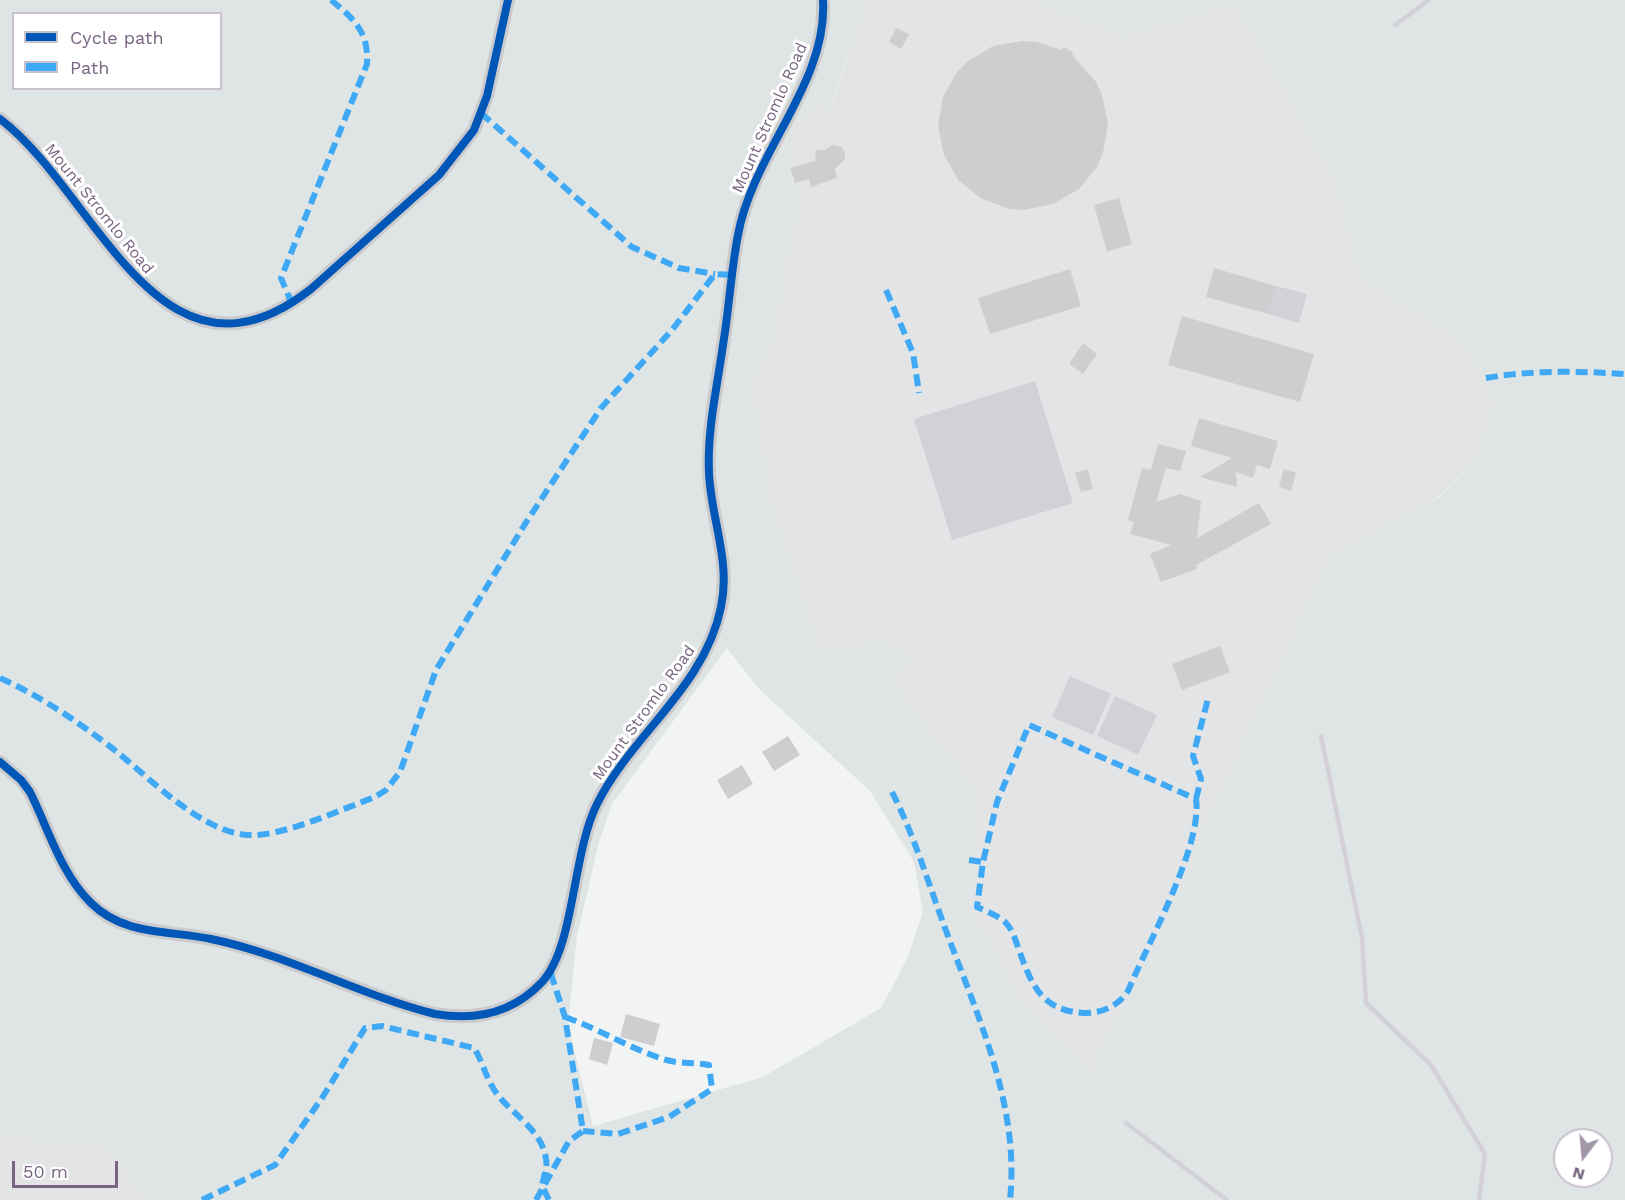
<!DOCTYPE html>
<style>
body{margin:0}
#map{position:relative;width:1625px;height:1200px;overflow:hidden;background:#f2f4f3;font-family:"Work Sans",sans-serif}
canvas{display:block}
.legend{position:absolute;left:12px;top:12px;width:210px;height:78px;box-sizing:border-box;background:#fff;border:2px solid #c9c1cd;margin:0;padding:8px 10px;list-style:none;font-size:18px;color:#776581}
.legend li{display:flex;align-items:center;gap:12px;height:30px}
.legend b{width:30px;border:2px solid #c9c1cd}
.north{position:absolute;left:1553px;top:1128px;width:60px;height:60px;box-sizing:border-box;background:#fff;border:2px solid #c9c1cd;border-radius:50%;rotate:196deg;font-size:16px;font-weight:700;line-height:24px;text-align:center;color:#776581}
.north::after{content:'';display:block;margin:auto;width:21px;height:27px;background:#a297a9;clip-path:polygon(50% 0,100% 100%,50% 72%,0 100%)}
.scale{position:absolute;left:12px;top:1161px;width:106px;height:27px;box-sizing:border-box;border:3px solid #776581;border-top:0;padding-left:8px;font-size:18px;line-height:21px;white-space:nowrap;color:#776581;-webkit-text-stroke:4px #fff;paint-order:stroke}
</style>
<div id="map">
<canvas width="1625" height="1200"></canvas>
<ul class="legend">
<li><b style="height:8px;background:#0057b8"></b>Cycle path</li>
<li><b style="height:8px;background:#3fa9f5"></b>Path</li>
</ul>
<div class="north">N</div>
<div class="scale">50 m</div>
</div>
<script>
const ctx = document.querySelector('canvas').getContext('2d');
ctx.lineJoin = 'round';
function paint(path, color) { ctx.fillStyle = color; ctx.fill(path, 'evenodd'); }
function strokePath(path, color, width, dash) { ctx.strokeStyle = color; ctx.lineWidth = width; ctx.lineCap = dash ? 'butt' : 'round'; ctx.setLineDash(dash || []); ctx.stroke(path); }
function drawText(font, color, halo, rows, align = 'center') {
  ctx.font = font + ' "Work Sans",sans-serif'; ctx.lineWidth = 6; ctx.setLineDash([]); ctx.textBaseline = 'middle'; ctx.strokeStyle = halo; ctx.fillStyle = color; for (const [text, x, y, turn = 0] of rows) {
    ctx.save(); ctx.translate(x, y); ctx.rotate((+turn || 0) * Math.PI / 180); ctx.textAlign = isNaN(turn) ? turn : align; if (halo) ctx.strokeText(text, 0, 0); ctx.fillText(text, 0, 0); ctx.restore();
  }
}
const built = new Path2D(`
 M864,0H1035L1123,34L1236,1L1338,183L1362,276L1467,342L1497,403L1478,458L1436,499L1331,558L1091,1077L1025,1011L970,913L971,785L898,694L882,644L818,653L768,499L750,385L763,355L788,243L799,206L790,168L793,124L817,103L832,106Z
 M0,1134L111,1146L146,1200H0Z`);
const green = new Path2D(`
 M0,0H864L831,107L817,103L793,124L790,168L799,206L788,243L771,341L750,385L768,499L818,653L882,644L910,657L894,679L898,694L971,785L970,913L1025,1011L1091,1077L1331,558L1437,499L1478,458L1497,403L1467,342L1362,276L1338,183L1236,1L1123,34L1035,0H1625V1200H146L111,1146L0,1134ZM14,14H220V88H14ZM727,648L759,689L870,791L914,862L923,912L908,957L881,1008L763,1077L593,1126L568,1025L577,936L599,842L612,804ZM1565,1140H1601V1176H1565Z`);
const water = new Path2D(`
 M1276,286L1307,294L1299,323L1268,314Z
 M1035,381L1073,503L952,540L914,419Z
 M1070,676L1111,694L1093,735L1052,717Z
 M1115,696L1157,715L1138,755L1097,736Z`);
const stream = new Path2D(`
 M1395,25L1429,0
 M1321,736L1362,938L1366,1003L1431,1065L1485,1154L1479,1200
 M1126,1123L1227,1200`);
const building = new Path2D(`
 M896,28L909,34L901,49L889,42Z
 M1022,41L1037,42L1062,50L1064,47L1074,53L1072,55L1096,82L1102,95L1108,124L1103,153L1097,167L1079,189L1053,204L1024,210L1010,209L982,199L959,181L944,155L938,126L943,97L957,72L968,61L993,46Z
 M832,145L842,147L845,153V159L835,169L837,178L811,187L809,179L795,183L790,168L815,161L816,150H825Z
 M1119,198L1132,244L1107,252L1094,205Z
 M1214,268L1276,286L1268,314L1206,297Z
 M1070,269L1081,306L990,334L978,298Z
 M1182,316L1314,354L1300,402L1168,365Z
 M1083,343L1097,354L1083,374L1069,364Z
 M1199,418L1278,441L1270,469L1257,465L1253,478L1236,472L1237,487L1200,477L1232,458L1191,446Z
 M1158,444L1186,451L1180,471L1166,468L1156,502L1180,494L1201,501L1197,538L1259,503L1271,524L1196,565L1197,569L1161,582L1150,554L1171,545L1130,534L1134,522L1128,520L1142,468L1151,470Z
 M1088,469L1093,489L1081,492L1075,473Z
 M1284,469L1296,473L1291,491L1279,487Z
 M1220,646L1230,672L1182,690L1172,664Z
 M788,736L800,755L774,771L762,752Z
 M742,765L753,784L728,799L717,780Z
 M626,1014L660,1024L654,1046L620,1037Z
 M594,1038L613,1043L607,1065L589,1059Z`);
const minor = new Path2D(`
 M0,119C96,191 160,407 311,289L439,175L474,130L487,96L508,0
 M0,762L21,780L30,792C48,828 61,874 91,903C124,936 169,930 211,939C289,955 359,995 435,1014C476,1021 513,1013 542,982C575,946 572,854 597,804C632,734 705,687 721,607C731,561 711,519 709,473C707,430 717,388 723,345C729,309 731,271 738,235C753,152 828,83 823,0`);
const quiet = new Path2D(`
 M481,113L632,247L679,268L715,274
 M886,290L913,353L919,393
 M292,304L281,278L367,64C369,32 354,19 331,0
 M1486,378C1531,370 1579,371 1625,374
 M0,678C40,696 77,721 112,748C148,776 201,833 249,835C282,837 342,809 375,797L386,790L400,772L436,670L525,524L601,408L672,330L715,274L732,275
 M892,792C914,835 928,882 945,928C977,1015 1020,1105 1010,1200
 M1196,799L1201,779L1193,756L1209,695
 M969,860L983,862L977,907C986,911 999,916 1006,923C1012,929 1015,939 1018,947C1031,984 1041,1011 1084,1013C1103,1013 1118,1006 1128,991C1147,945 1203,845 1196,799L1029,725L997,802L983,862
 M565,1017C599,1029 629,1048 663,1059C676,1064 694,1062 709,1065L712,1089L669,1117L618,1134L583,1131
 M202,1200L275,1165L322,1098L365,1028L382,1026L474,1048C483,1062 486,1079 497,1094C513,1115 542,1130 546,1159C548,1167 543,1178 542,1186L549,1200
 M536,1200L569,1141L583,1131L565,1017L550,971`);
const cycleway = new Path2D(`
 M0,119C96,191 160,407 311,289L439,175L474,130L487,96L508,0
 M0,762L21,780L30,792C48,828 61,874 91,903C124,936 169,930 211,939C289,955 359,995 435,1014C476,1021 513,1013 542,982C575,946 572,854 597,804C632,734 705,687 721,607C731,561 711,519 709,473C707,430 717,388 723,345C729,309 731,271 738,235C753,152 828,83 823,0`);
const streetNames = [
 ["Mount Stromlo Road",770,118,-66],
 ["Mount Stromlo Road",99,209,51],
 ["Mount Stromlo Road",644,713,-54]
];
paint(built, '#e3e4e5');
paint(green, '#dfe5e4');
paint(water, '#d4d0d8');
strokePath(stream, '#d4d0d8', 4.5);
paint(building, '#ceced0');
strokePath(minor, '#cbcacc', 14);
strokePath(quiet, '#3fa9f5', 6, [12, 6]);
strokePath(cycleway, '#0057b8', 8);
drawText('16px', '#776581', '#fff', streetNames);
</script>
